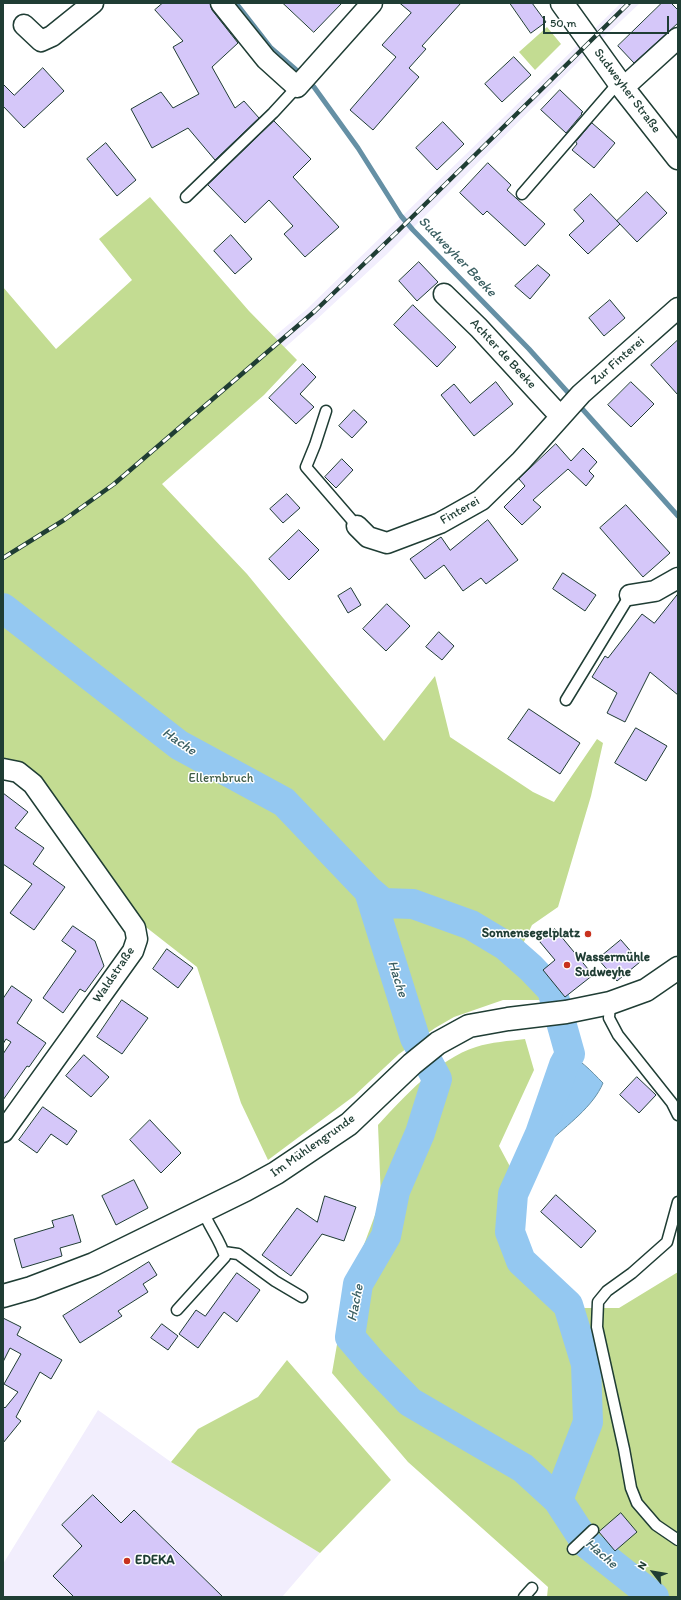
<!DOCTYPE html>
<meta charset="utf-8">
<style>
body{margin:0}
#map{position:relative;width:681px;height:1600px;overflow:hidden;background:#fff;font-family:Itim,sans-serif}
canvas{display:block}
.frame{position:absolute;inset:0;border:4px solid #1f3d34;pointer-events:none}
.north{position:absolute;left:633px;top:1552px;width:40px;height:40px;-webkit-text-stroke:3px #fff;paint-order:stroke;rotate:301deg;font-size:11px;font-weight:700;line-height:16px;text-align:center;color:#1f3d34}
.north::after{content:'';display:block;margin:auto;width:14px;height:18px;background:#1f3d34;clip-path:polygon(50% 0,100% 100%,50% 72%,0 100%)}
.scale{position:absolute;left:543px;top:16px;width:126px;height:18px;box-sizing:border-box;border:2px solid #1f3d34;border-top:0;padding-left:5px;font-size:12px;line-height:14px;white-space:nowrap;color:#1f3d34;-webkit-text-stroke:3px #fff;paint-order:stroke}
</style>
<div id="map">
<canvas width="681" height="1600"></canvas>
<div class="frame"></div>
<div class="north">N</div>
<div class="scale">50 m</div>
</div>
<script>
const ctx = document.querySelector('canvas').getContext('2d');
ctx.lineJoin = 'round';
function paint(path, color) { ctx.fillStyle = color; ctx.fill(path, 'evenodd'); }
function strokePath(path, color, width, dash) { ctx.strokeStyle = color; ctx.lineWidth = width; ctx.lineCap = dash ? 'butt' : 'round'; ctx.setLineDash(dash || []); ctx.stroke(path); }
function drawText(font, color, halo, rows, align = 'center') {
  ctx.font = font + ' Itim,sans-serif'; ctx.lineWidth = 3; ctx.setLineDash([]); ctx.textBaseline = 'middle'; ctx.strokeStyle = halo; ctx.fillStyle = color; for (const [text, x, y, turn = 0] of rows) {
    ctx.save(); ctx.translate(x, y); ctx.rotate((+turn || 0) * Math.PI / 180); ctx.textAlign = isNaN(turn) ? turn : align; if (halo) ctx.strokeText(text, 0, 0); ctx.fillText(text, 0, 0); ctx.restore();
  }
}
const built = new Path2D(`
 M621,3H640L588,52L387,254L315,321L120,493L106,477L307,309Z
 M98,1410L171,1462L320,1553L282,1597H3V1564Z`);
const green = new Path2D(`
 M547,27L561,44L535,70L519,52Z
 M150,197L249,311L297,360L264,395L162,484L247,574L384,741L435,676L450,737L533,792L554,802L597,739L603,743L591,796L558,907L532,925L520,950L516,965L541,990L546,1000H503L454,1017L435,1028L399,1054L354,1096L268,1160L241,1103L197,967L142,924L3,763V287L56,349L132,280L99,239Z
 M525,1039L534,1070L499,1146L514,1174L504,1242L524,1276L578,1308H619L678,1272V1597H547L548,1587L408,1462L332,1373L346,1293L381,1199L378,1125C405,1096 438,1059 476,1047C491,1042 509,1041 525,1039Z
 M287,1360L391,1480L320,1553L171,1462L198,1429L258,1397Z`);
const water = new Path2D(`
 M562,1052C579,1057 591,1071 603,1083C593,1107 567,1125 549,1142L535,1129C540,1103 543,1072 562,1052Z`);
const stream = new Path2D(`
 M236,3L271,48L302,75
 M307,81L314,87L358,148L401,216L413,230L529,349L572,397
 M577,403L678,516`);
const river = new Path2D(`
 M3,608L179,745L284,802L369,891L415,1038L437,1079L420,1133L395,1191L386,1236L358,1284L350,1337L373,1364L410,1402L523,1468L558,1500L586,1543L654,1597
 M369,891L383,903L413,904L471,925L506,946L531,968L552,990L570,1054L564,1065L540,1134L513,1194L510,1232L521,1261L568,1305L586,1364L588,1422L558,1500`);
const building = new Path2D(`
 M163,3H210L212,10L238,43L212,67L235,108L244,101L259,118L215,160L188,128L152,148L131,109L161,92L173,108L199,94L173,47L183,41L155,10Z
 M283,3H342L314,32Z
 M400,3H461L422,46L426,49L409,68L419,77L373,130L350,110L396,57L382,45L411,13Z
 M510,3H532L546,22L531,33Z
 M662,3H671L678,10V23L634,63L618,46Z
 M514,57L531,75L502,102L485,84Z
 M43,68L64,91L24,128L3,106V84L14,95Z
 M560,90L583,112L581,113L582,114L566,133L541,110Z
 M274,121L311,159L293,177L339,227L305,257L284,234L293,226L269,200L245,223L208,185Z
 M443,122L464,144L437,170L416,148Z
 M592,123L615,143L594,168L572,150L577,144L576,142Z
 M106,143L136,180L117,196L87,159Z
 M488,163L511,185L507,190L545,224L525,246L487,211L483,215L460,193Z
 M647,192L667,213L637,242L617,221Z
 M591,194L620,224L588,254L569,235L584,221L574,210Z
 M231,235L252,259L235,274L214,251Z
 M419,262L438,282L417,301L399,281Z
 M538,265L550,275L530,299L515,286Z
 M610,300L625,318L604,336L589,318Z
 M413,305L456,347L437,367L394,325Z
 M678,340V395L651,365Z
 M303,364L316,377L300,394L314,407L296,424L269,398Z
 M496,382L513,404L474,436L441,395L454,384L470,403Z
 M631,382L654,404L631,427L608,405Z
 M354,410L367,422L352,438L339,426Z
 M556,444L571,461L583,448L597,462L589,471L594,476L586,486L568,469L533,500L541,507L522,525L504,507L525,486L519,479Z
 M342,459L353,470L336,488L325,477Z
 M287,494L300,508L283,523L270,509Z
 M626,505L670,553L643,577L600,528Z
 M488,520L518,560L486,584L481,578L463,591L444,565L425,579L410,559L441,537L450,550Z
 M299,530L319,550L289,580L269,559Z
 M563,573L596,595L585,611L553,589Z
 M351,588L361,605L348,613L338,596Z
 M678,594V695L650,672L625,722L607,713L617,693L592,677L605,656L608,658L642,614L654,623Z
 M387,604L410,626L386,651L363,629Z
 M439,632L454,646L442,660L426,647Z
 M529,709L580,743L560,774L508,739Z
 M636,728L667,746L646,781L615,763Z
 M3,793L28,812L15,828L44,848L33,864L65,887L34,930L10,913L32,884L3,864Z
 M73,926L95,941L104,966L85,992L80,989L63,1013L43,998L76,951L62,941Z
 M555,929L593,975L565,997L543,970L555,960L540,942Z
 M621,940L640,962L617,981L598,959Z
 M167,949L193,968L178,988L153,969Z
 M12,986L32,1000L17,1023L46,1043L29,1067L27,1066L3,1100V1054L11,1042L6,1039L3,1044V999Z
 M122,1000L148,1018L122,1054L97,1037Z
 M84,1055L109,1077L91,1097L66,1076Z
 M637,1077L656,1095L639,1113L620,1095Z
 M43,1107L77,1131L67,1145L51,1134L37,1153L19,1140Z
 M150,1120L181,1153L161,1173L130,1140Z
 M134,1180L148,1208L116,1225L102,1196Z
 M556,1195L596,1231L581,1248L541,1212Z
 M325,1196L356,1207L344,1241L322,1234L291,1276L262,1255L297,1208L317,1222Z
 M73,1215L81,1242L60,1248L62,1256L22,1268L14,1239L54,1227L52,1221Z
 M149,1262L157,1275L143,1284L148,1292L118,1311L122,1316L80,1343L63,1316Z
 M237,1273L260,1290L237,1322L224,1312L198,1348L179,1334L196,1310L205,1316Z
 M3,1318L21,1327L17,1335L62,1360L51,1379L40,1372L16,1417L21,1421L3,1443V1406L5,1408L18,1392L4,1384L21,1354L10,1348L3,1362Z
 M162,1324L178,1336L168,1350L151,1338Z
 M93,1495L121,1523L134,1510L223,1597H74L53,1576L82,1546L62,1525Z
 M621,1513L637,1532L615,1551L599,1532Z`);
const service = new Path2D(`
 M522,194L619,82
 M186,197L273,113L297,87
 M326,411L315,445L306,467L357,526
 M566,700L630,595
 M610,1003L609,1018L618,1035L672,1103L678,1115
 M678,1202L667,1242L632,1273L607,1291L598,1302L597,1327L624,1449L631,1488L637,1503L656,1525L678,1540
 M224,1252L238,1254L275,1281L302,1297
 M177,1310L225,1257C221,1241 209,1227 203,1211
 M573,1549L593,1530
 M524,1597L532,1588`);
const minor = new Path2D(`
 M221,3L266,59L297,87L372,3
 M24,25L41,41L52,36L93,3
 M623,88L678,38
 M444,294L479,328L560,416
 M357,526L368,537L387,543L440,523L481,500L521,461L581,394L678,308
 M630,595L655,591L678,578
 M3,769L18,772L33,784L135,928L137,939L133,951L3,1132`);
const tertiary = new Path2D(`
 M562,3L623,88L678,158`);
const secondary = new Path2D(`
 M3,1296L31,1288L94,1264L245,1190L276,1173L349,1124L412,1064L438,1043L469,1026L508,1019L566,1012L610,1003L646,990L678,968`);
const rail = new Path2D(`
 M3,558L64,520L114,484L315,311L397,232L629,3`);
const markers = [
 [588,934,4,"#c8321e"],
 [567,965,4,"#c8321e"],
 [127,1561,4,"#c8321e"]
];
const streetNames = [
 ["Sudweyher Straße",627,91,53],
 ["Achter de Beeke",503,354,47],
 ["Zur Finterei",618,361,-41],
 ["Finterei",460,511,-30],
 ["Waldstraße",114,975,-56],
 ["Im Mühlengrunde",313,1146,-35]
];
const parkNames = [
 ["Ellernbruch",221,779]
];
const poiNames = [
 ["Sonnensegelplatz",580,934,"right"],
 ["Wassermühle",575,958],
 ["Sudweyhe",575,973],
 ["EDEKA",135,1561]
];
const waterNames = [
 ["Sudweyher Beeke",457,257,46],
 ["Hache",179,742,34],
 ["Hache",397,979,72],
 ["Hache",356,1303,-79],
 ["Hache",601,1554,41]
];
paint(built, '#f2eefd');
paint(green, '#c3dc92');
paint(water, '#94c8f1');
strokePath(water, '#6590a5', 1);
strokePath(stream, '#6590a5', 5);
strokePath(river, '#94c8f1', 30);
paint(building, '#d5c7f9');
strokePath(building, '#1f3d34', 1);
strokePath(service, '#1f3d34', 13);
strokePath(minor, '#1f3d34', 23);
strokePath(tertiary, '#1f3d34', 25);
strokePath(secondary, '#1f3d34', 25);
strokePath(service, '#fff', 10);
strokePath(minor, '#fff', 20);
strokePath(tertiary, '#fff', 22);
strokePath(secondary, '#fff', 22);
strokePath(rail, '#1f3d34', 4.5);
strokePath(rail, '#fff', 3, [9]);
for (const [x, y, r, color] of markers) { const dot = new Path2D(); dot.arc(x, y, r, 0, 2 * Math.PI); ctx.fillStyle = color; ctx.fill(dot); strokePath(dot, '#fff', 1.5); }
drawText('13px', '#1f3d34', '#fff', streetNames);
drawText('13px', '#405d47', '#fff', parkNames);
drawText('bold 13px', '#1f3d34', '#fff', poiNames, 'left');
drawText('italic 14px', '#3c6063', '#fff', waterNames);
</script>
